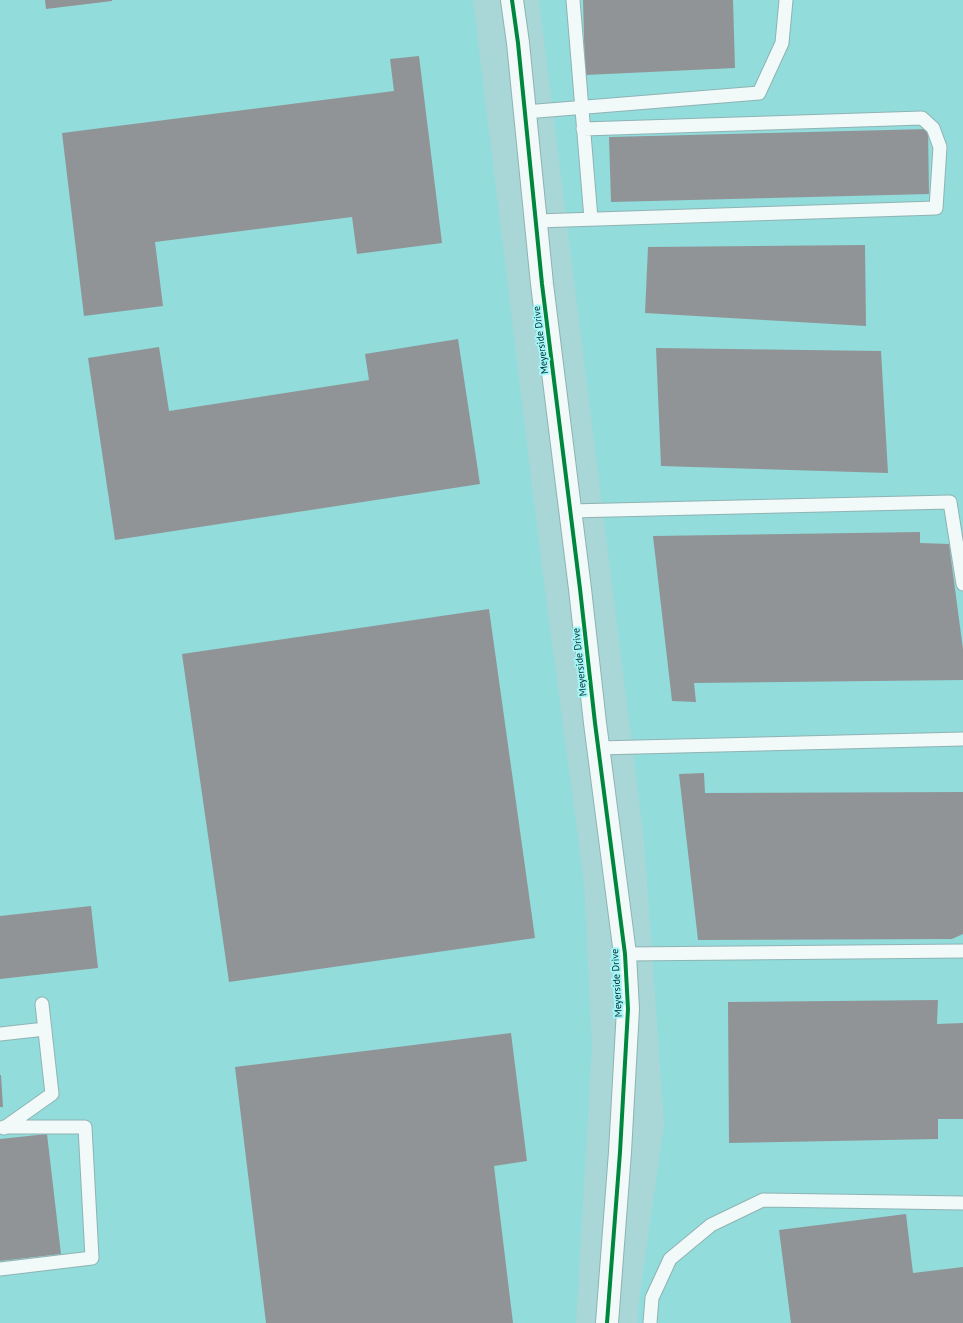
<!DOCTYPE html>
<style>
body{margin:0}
canvas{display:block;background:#a9d6d6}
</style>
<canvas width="963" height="1323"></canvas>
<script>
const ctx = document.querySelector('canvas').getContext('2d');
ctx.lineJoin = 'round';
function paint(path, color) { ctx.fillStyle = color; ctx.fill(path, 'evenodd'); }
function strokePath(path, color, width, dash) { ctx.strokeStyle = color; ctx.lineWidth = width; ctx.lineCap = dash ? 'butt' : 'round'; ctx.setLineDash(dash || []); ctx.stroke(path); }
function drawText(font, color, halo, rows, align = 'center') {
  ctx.font = font + ' "PT Sans",sans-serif'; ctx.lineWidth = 4; ctx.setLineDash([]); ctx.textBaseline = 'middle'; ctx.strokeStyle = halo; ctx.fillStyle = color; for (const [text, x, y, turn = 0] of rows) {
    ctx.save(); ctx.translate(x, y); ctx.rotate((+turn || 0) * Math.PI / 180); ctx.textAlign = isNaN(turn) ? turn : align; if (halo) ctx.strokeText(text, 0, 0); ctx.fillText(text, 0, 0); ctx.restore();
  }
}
const built = new Path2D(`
 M0,0H473L542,567L584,882L592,1047L576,1323H0Z
 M539,0H963V1323H638V1309L664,1124L644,840Z`);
const building = new Path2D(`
 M45,0H112V1L46,9Z
 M583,0H733L735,68L585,75Z
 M419,56L442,243L357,254L352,217L155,242L163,306L84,316L62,133L394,91L390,59Z
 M928,129L929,194L611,202L609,137Z
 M865,245L866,326L645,313L648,247Z
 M458,339L480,484L115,540L88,358L159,347L169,411L369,380L365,354Z
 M656,348L881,351L888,473L661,466Z
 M920,532V543L949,544L963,649V680L694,683L696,702L672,701L653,536Z
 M489,609L535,938L229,982L182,654Z
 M704,773L705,793L963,792V934L952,939L698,940L679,774Z
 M91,906L98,968L0,979V916Z
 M938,1000L937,1024L963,1023V1119H938V1139L729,1143L728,1002Z
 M511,1033L527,1161L494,1166L513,1323H266L235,1067Z
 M0,1075H1L3,1107H0Z
 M47,1134L61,1254L0,1261V1139Z
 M906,1214L913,1273L963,1267V1323H791L779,1230Z`);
const service = new Path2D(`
 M573,0L591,219
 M525,112L759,93L782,43L786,0
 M536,221L936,208L940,147L933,128L922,118L583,129
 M570,511L950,502L963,584
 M598,748L963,739
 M625,954L963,951
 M0,1034L45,1029
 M4,1128L52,1094L42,1004
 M0,1269L92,1258L85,1127H4
 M650,1323L652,1298L670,1259L711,1225L763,1200L963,1203`);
const tertiary = new Path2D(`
 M512,0L518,43L542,284L580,589L595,723L625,954L628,1009L620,1152L607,1323`);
const cycleway = new Path2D(`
 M512,0L518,43L542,284L580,589L595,723L625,954L628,1009L620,1152L607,1323`);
const streetNames = [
 ["Meyerside Drive",541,340,-97],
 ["Meyerside Drive",580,662,-96],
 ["Meyerside Drive",617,983,-93]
];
paint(built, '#92dcdc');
paint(building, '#919496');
strokePath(service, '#8fb3b3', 15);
strokePath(tertiary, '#8fb3b3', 24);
strokePath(service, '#f2f9f9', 13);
strokePath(tertiary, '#f2f9f9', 22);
strokePath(cycleway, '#00873e', 4);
drawText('10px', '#03292a', '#a2f7f8', streetNames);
</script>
